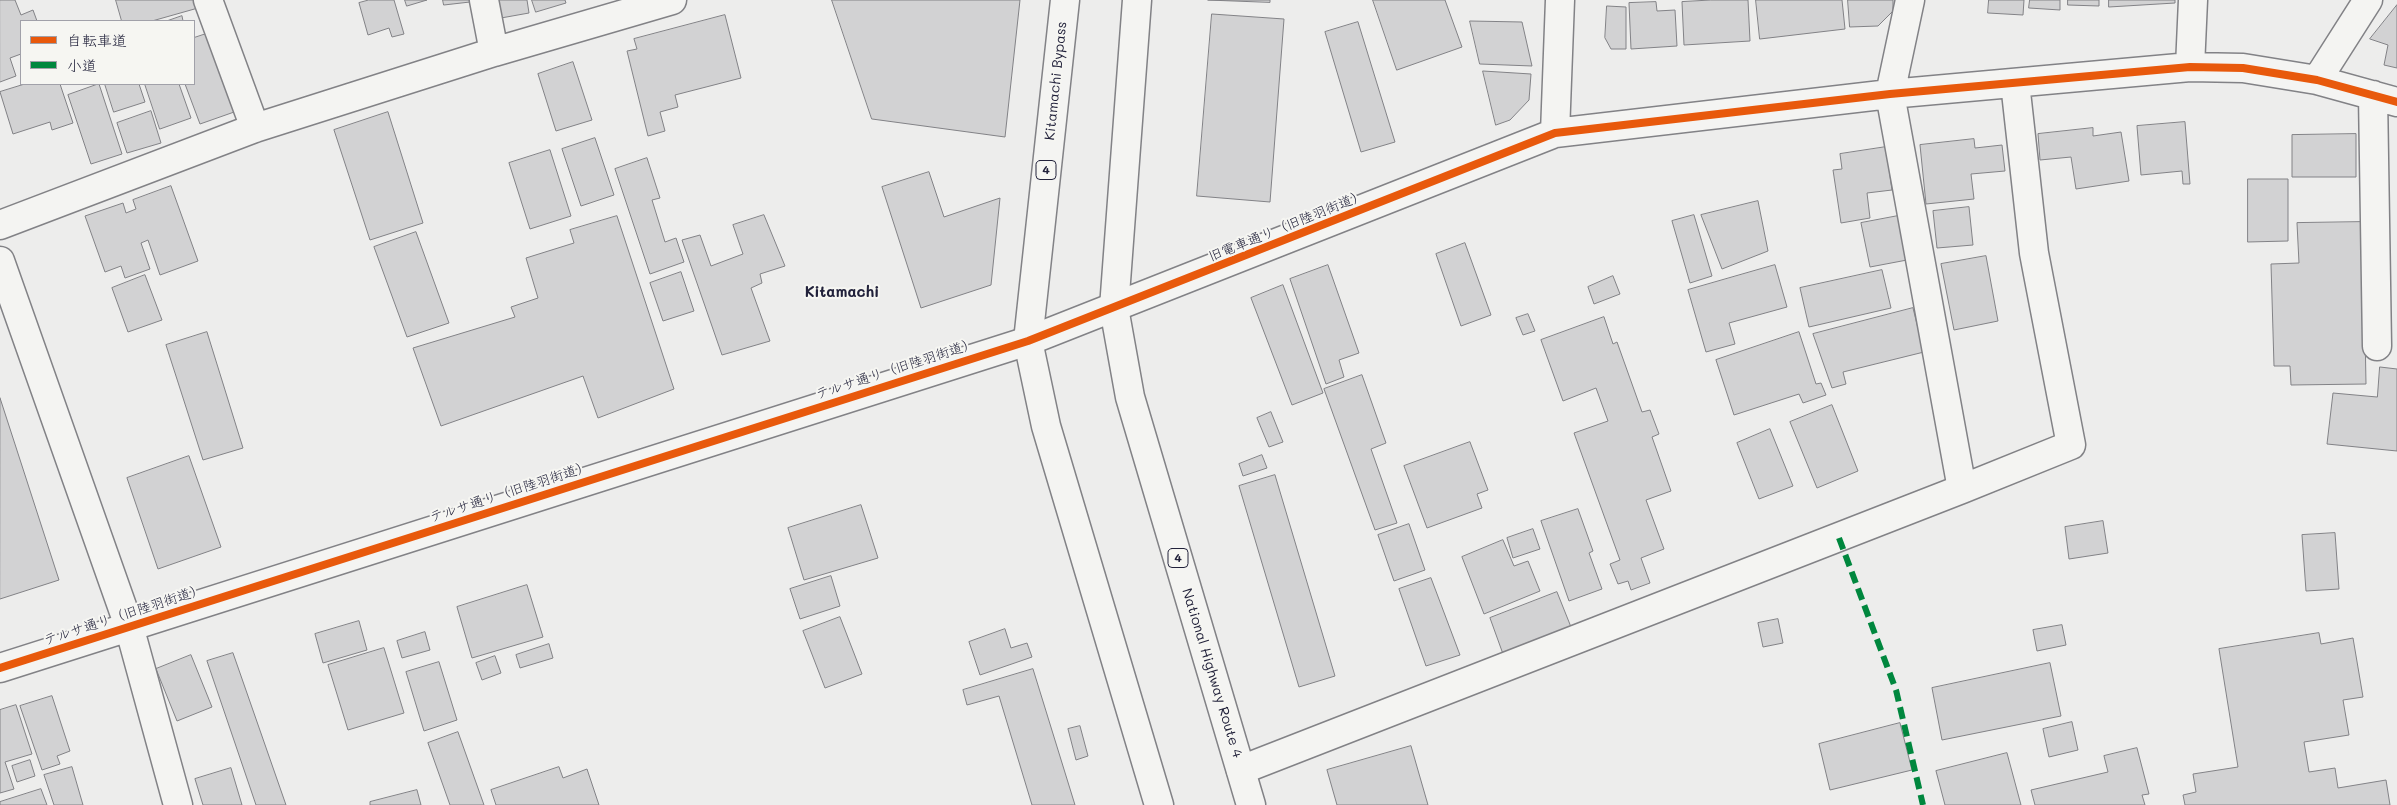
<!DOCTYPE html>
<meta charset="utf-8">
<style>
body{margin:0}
#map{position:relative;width:2397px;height:805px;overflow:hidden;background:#ededec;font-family:Mali,"Klee One",sans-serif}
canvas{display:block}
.legend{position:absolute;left:20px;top:20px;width:175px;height:65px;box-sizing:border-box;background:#f6f6f2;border:1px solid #a1a1a9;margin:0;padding:6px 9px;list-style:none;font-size:15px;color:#22223b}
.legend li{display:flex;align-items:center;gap:10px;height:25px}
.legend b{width:25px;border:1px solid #a1a1a9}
</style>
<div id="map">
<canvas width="2397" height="805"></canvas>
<ul class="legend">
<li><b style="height:6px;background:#e8590c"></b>自転車道</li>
<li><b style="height:6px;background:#00873e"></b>小道</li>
</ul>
</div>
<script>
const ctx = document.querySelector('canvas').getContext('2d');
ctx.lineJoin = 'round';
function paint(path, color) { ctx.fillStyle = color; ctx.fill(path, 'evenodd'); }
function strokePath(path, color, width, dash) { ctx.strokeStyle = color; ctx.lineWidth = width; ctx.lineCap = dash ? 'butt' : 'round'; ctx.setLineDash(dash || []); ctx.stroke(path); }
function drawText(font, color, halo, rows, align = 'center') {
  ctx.font = font + ' Mali,"Klee One",sans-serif'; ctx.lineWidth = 4; ctx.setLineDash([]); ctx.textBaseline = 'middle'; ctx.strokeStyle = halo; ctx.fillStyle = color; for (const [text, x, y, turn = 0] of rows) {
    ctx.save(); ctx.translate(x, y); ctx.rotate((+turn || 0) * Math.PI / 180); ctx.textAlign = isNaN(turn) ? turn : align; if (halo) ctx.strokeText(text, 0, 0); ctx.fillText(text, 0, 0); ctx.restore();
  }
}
const building = new Path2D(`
 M0,0H15L21,15L33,10L37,21H21V54L10,58L16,76L0,82Z
 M116,0H195L198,8L152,21H122Z
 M369,0H394L404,34L392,37L389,28L368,35L359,3Z
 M405,0H427L407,6Z
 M443,0H469L470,2L444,5Z
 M497,0H527L529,13L501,18Z
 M532,0H565L566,3L536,12Z
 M832,0H1020L1005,137L872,119Z
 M1208,0H1270V2Z
 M1373,0H1445L1462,47L1397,70Z
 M1711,0H1748L1750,41L1684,45L1682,2Z
 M1756,0H1842L1845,29L1760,39Z
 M1848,0H1893V11L1878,26L1850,27Z
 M1989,0H2024L2023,15L1988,13Z
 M2030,0H2060V10L2029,8Z
 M2068,0H2099V6L2068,5Z
 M2109,0H2175V3L2109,7Z
 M1656,2L1657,11L1675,10L1677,46L1631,49L1629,3Z
 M2397,5V68L2384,65L2388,45L2370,39Z
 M1607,6L1626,7V49H1611L1605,38Z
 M1212,14L1284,19L1270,202L1197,196Z
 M725,15L741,78L675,95L678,107L660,112L665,131L648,136L627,51L637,49L634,39Z
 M182,16L183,21H167Z
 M1470,21L1522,22L1532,66L1480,64Z
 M1358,22L1395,142L1361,152L1325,32Z
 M209,33L237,111L200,124L185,84H194V38Z
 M573,62L592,120L556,131L538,74Z
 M1483,71L1531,74L1529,100L1510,120L1496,125Z
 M25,84H60L73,123L52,130L50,122L13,134L0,92Z
 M99,84L122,154L91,164L68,95Z
 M105,84H139L145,102L114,112Z
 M145,84H179L191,118L160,129Z
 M151,111L161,143L127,153L117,123Z
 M388,112L423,223L370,240L334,130Z
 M2185,122L2190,184H2183L2182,171L2141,175L2137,126Z
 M2093,128V136L2121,132L2129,181L2076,189L2071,157L2040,160L2038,134Z
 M2356,134V177H2292V135Z
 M595,138L614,195L581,206L562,149Z
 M1974,139L1975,148L2002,145L2005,171L1971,174L1974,199L1926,204L1920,145Z
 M1886,147L1892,190L1867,193L1870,218L1841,223L1833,170L1842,169L1840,154Z
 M550,150L571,216L530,229L509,163Z
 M647,158L660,198L652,200L665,242L676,238L684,262L650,274L615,169Z
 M929,172L944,217L1000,198L991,285L921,308L882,187Z
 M2248,179H2288V241L2248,242Z
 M171,186L198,261L160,275L148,240L141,243L150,269L125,278L121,266L105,272L85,216L123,203L126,213L136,209L133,200Z
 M1758,201L1768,251L1722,269L1701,215Z
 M1969,207L1973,245L1937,248L1933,211Z
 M764,215L785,266L760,274L762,283L751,288L770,341L722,355L682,240L700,235L711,266L743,254L733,225Z
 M1694,215L1712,276L1690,283L1672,221Z
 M617,216L674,389L598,418L583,376L441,426L413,348L515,317L511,307L538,298L526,258L574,243L570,230Z
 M1898,216L1907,260L1870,267L1861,223Z
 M2363,222L2366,384L2291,385L2290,366H2274L2271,264L2299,263L2297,223Z
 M416,232L449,323L407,337L374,247Z
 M1465,243L1491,315L1461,326L1436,254Z
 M1986,256L1998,321L1954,330L1941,264Z
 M1328,265L1359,353L1339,360L1344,377L1326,384L1290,279Z
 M1775,265L1787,307L1729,323L1735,344L1706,352L1688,290Z
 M1882,270L1891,308L1809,327L1800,288Z
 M681,272L694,311L663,321L650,283Z
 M145,275L162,320L128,332L112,288Z
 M1613,276L1620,294L1594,304L1588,287Z
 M1283,285L1323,393L1292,405L1251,298Z
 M1913,308L1924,352L1843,372L1846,384L1832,388L1813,334Z
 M1528,314L1535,331L1523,335L1516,318Z
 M1604,317L1613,344L1617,342L1642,412L1650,410L1659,434L1652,437L1671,491L1646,500L1664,549L1641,558L1650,583L1631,590L1628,581L1618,584L1610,564L1620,560L1574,433L1608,421L1596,388L1563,401L1541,340Z
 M207,332L243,448L203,460L166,345Z
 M1799,332L1816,384L1821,383L1826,395L1803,403L1799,394L1734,415L1716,360Z
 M2380,367L2397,369V451L2327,444L2333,393L2377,397Z
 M1362,375L1386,443L1371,449L1397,523L1375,530L1324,389Z
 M0,398L59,580L0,599Z
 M1832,405L1858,471L1817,488L1790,422Z
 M1271,412L1283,442L1269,447L1257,418Z
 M1770,429L1793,486L1759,499L1737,443Z
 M1470,442L1488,490L1477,494L1482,508L1427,528L1404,466Z
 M1262,455L1267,468L1243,476L1239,464Z
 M189,456L221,547L158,569L127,478Z
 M1275,475L1335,676L1299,687L1239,486Z
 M861,505L878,558L804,580L788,528Z
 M1578,509L1593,551L1589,553L1602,589L1569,601L1541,521Z
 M2103,521L2108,553L2069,559L2065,527Z
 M1409,524L1425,570L1394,581L1378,535Z
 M1533,529L1540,549L1513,558L1507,538Z
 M2335,533L2339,589L2306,591L2302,535Z
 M1503,540L1514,566L1528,561L1540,591L1484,614L1462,557Z
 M831,576L840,606L800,619L790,589Z
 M1431,578L1460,655L1426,666L1399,589Z
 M527,585L543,637L472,658L457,607Z
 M1557,592L1571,627L1503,654L1490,618Z
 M840,617L862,674L825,688L803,631Z
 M1778,619L1783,643L1763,647L1758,623Z
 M359,621L367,650L323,663L315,634Z
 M2062,625L2066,645L2037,651L2033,630Z
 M1005,629L1011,648L1027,643L1032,657L980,675L969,642Z
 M425,632L430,650L402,658L397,641Z
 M2319,633L2321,644L2353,638L2363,697L2343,700L2349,735L2304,742L2309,772L2335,768L2338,788L2386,780L2390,805H2185L2183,795L2196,792L2193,774L2238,767L2219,649Z
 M549,644L553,658L520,668L516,655Z
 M384,648L404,713L348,730L328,665Z
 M233,653L286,805H256L207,661Z
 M191,655L212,707L177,721L156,669Z
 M495,656L501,673L482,680L476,663Z
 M439,662L457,720L424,731L406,672Z
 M2050,663L2061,716L1942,740L1932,688Z
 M1033,669L1075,805H1032L999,696L967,705L963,690Z
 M52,696L70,751L57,756L60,764L42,770L20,706Z
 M16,705L32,754L5,762L14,789L0,793V710Z
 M2072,722L2078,750L2049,757L2043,729Z
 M1900,723L1912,770L1830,790L1819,744Z
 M1080,726L1088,756L1076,760L1068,729Z
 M458,732L484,805H450L428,743Z
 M1411,746L1428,805H1337L1327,770Z
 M2137,748L2149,794L2142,795L2145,805H2035L2031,790L2108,772L2104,756Z
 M2007,753L2021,805H1945L1936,771Z
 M30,760L35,776L17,782L12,766Z
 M72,767L83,805H54L44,775Z
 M559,767L563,778L587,769L599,805H496L491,790Z
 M231,768L242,805H203L195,779Z
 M41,789L47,805H0V802Z
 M417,790L421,805H370V802Z`);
const minor = new Path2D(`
 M208,0L255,128
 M484,0L494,52
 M1910,0L1890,94L1962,489
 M2190,67L2193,0
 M2317,80L2368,0
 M2373,95L2377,346
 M1555,133L1560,0
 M0,225L255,128L494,52L672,0
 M0,261L129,626L178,805
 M0,668L1028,341L1555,133L1890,94L2190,67L2243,68L2317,80L2397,102
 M1241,770L1962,489L2071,445L2034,253L2015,83`);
const highway = new Path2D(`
 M1065,0L1028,341L1046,426L1159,805
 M1137,0L1114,308L1130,397L1251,805`);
const quiet = new Path2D(`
 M1839,538L1896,690L1923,805`);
const cycleway = new Path2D(`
 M0,668L1028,341L1555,133L1890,94L2190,67L2243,68L2317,80L2397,102`);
const shields = [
 [1046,170,20],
 [1178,558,20]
];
const shieldNames = [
 ["4",1046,170],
 ["4",1178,558]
];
const streetNames = [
 ["Kitamachi Bypass",1056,81,-84],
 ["旧電車通り（旧陸羽街道）",1287,226,-22],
 ["テルサ通り（旧陸羽街道）",896,369,-18],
 ["テルサ通り（旧陸羽街道）",510,492,-18],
 ["テルサ通り（旧陸羽街道）",124,615,-18],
 ["National Highway Route 4",1212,673,73]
];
const neighbourhoodNames = [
 ["Kitamachi",842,292]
];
paint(building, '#d2d2d3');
strokePath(building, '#828286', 1);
strokePath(minor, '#828286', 31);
strokePath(highway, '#828286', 31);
strokePath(minor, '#f4f4f2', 28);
strokePath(highway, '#f4f4f2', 28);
strokePath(quiet, '#00873e', 6, [12, 6]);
strokePath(cycleway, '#e8590c', 8);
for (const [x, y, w] of shields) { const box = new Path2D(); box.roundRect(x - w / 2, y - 9.5, w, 19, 4); ctx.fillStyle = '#f6f6f2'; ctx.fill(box); strokePath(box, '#22223b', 1); }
drawText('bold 12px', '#22223b', null, shieldNames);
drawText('14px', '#22223b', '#f6f6f2', streetNames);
drawText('bold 15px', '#22223b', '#f6f6f2', neighbourhoodNames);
</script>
